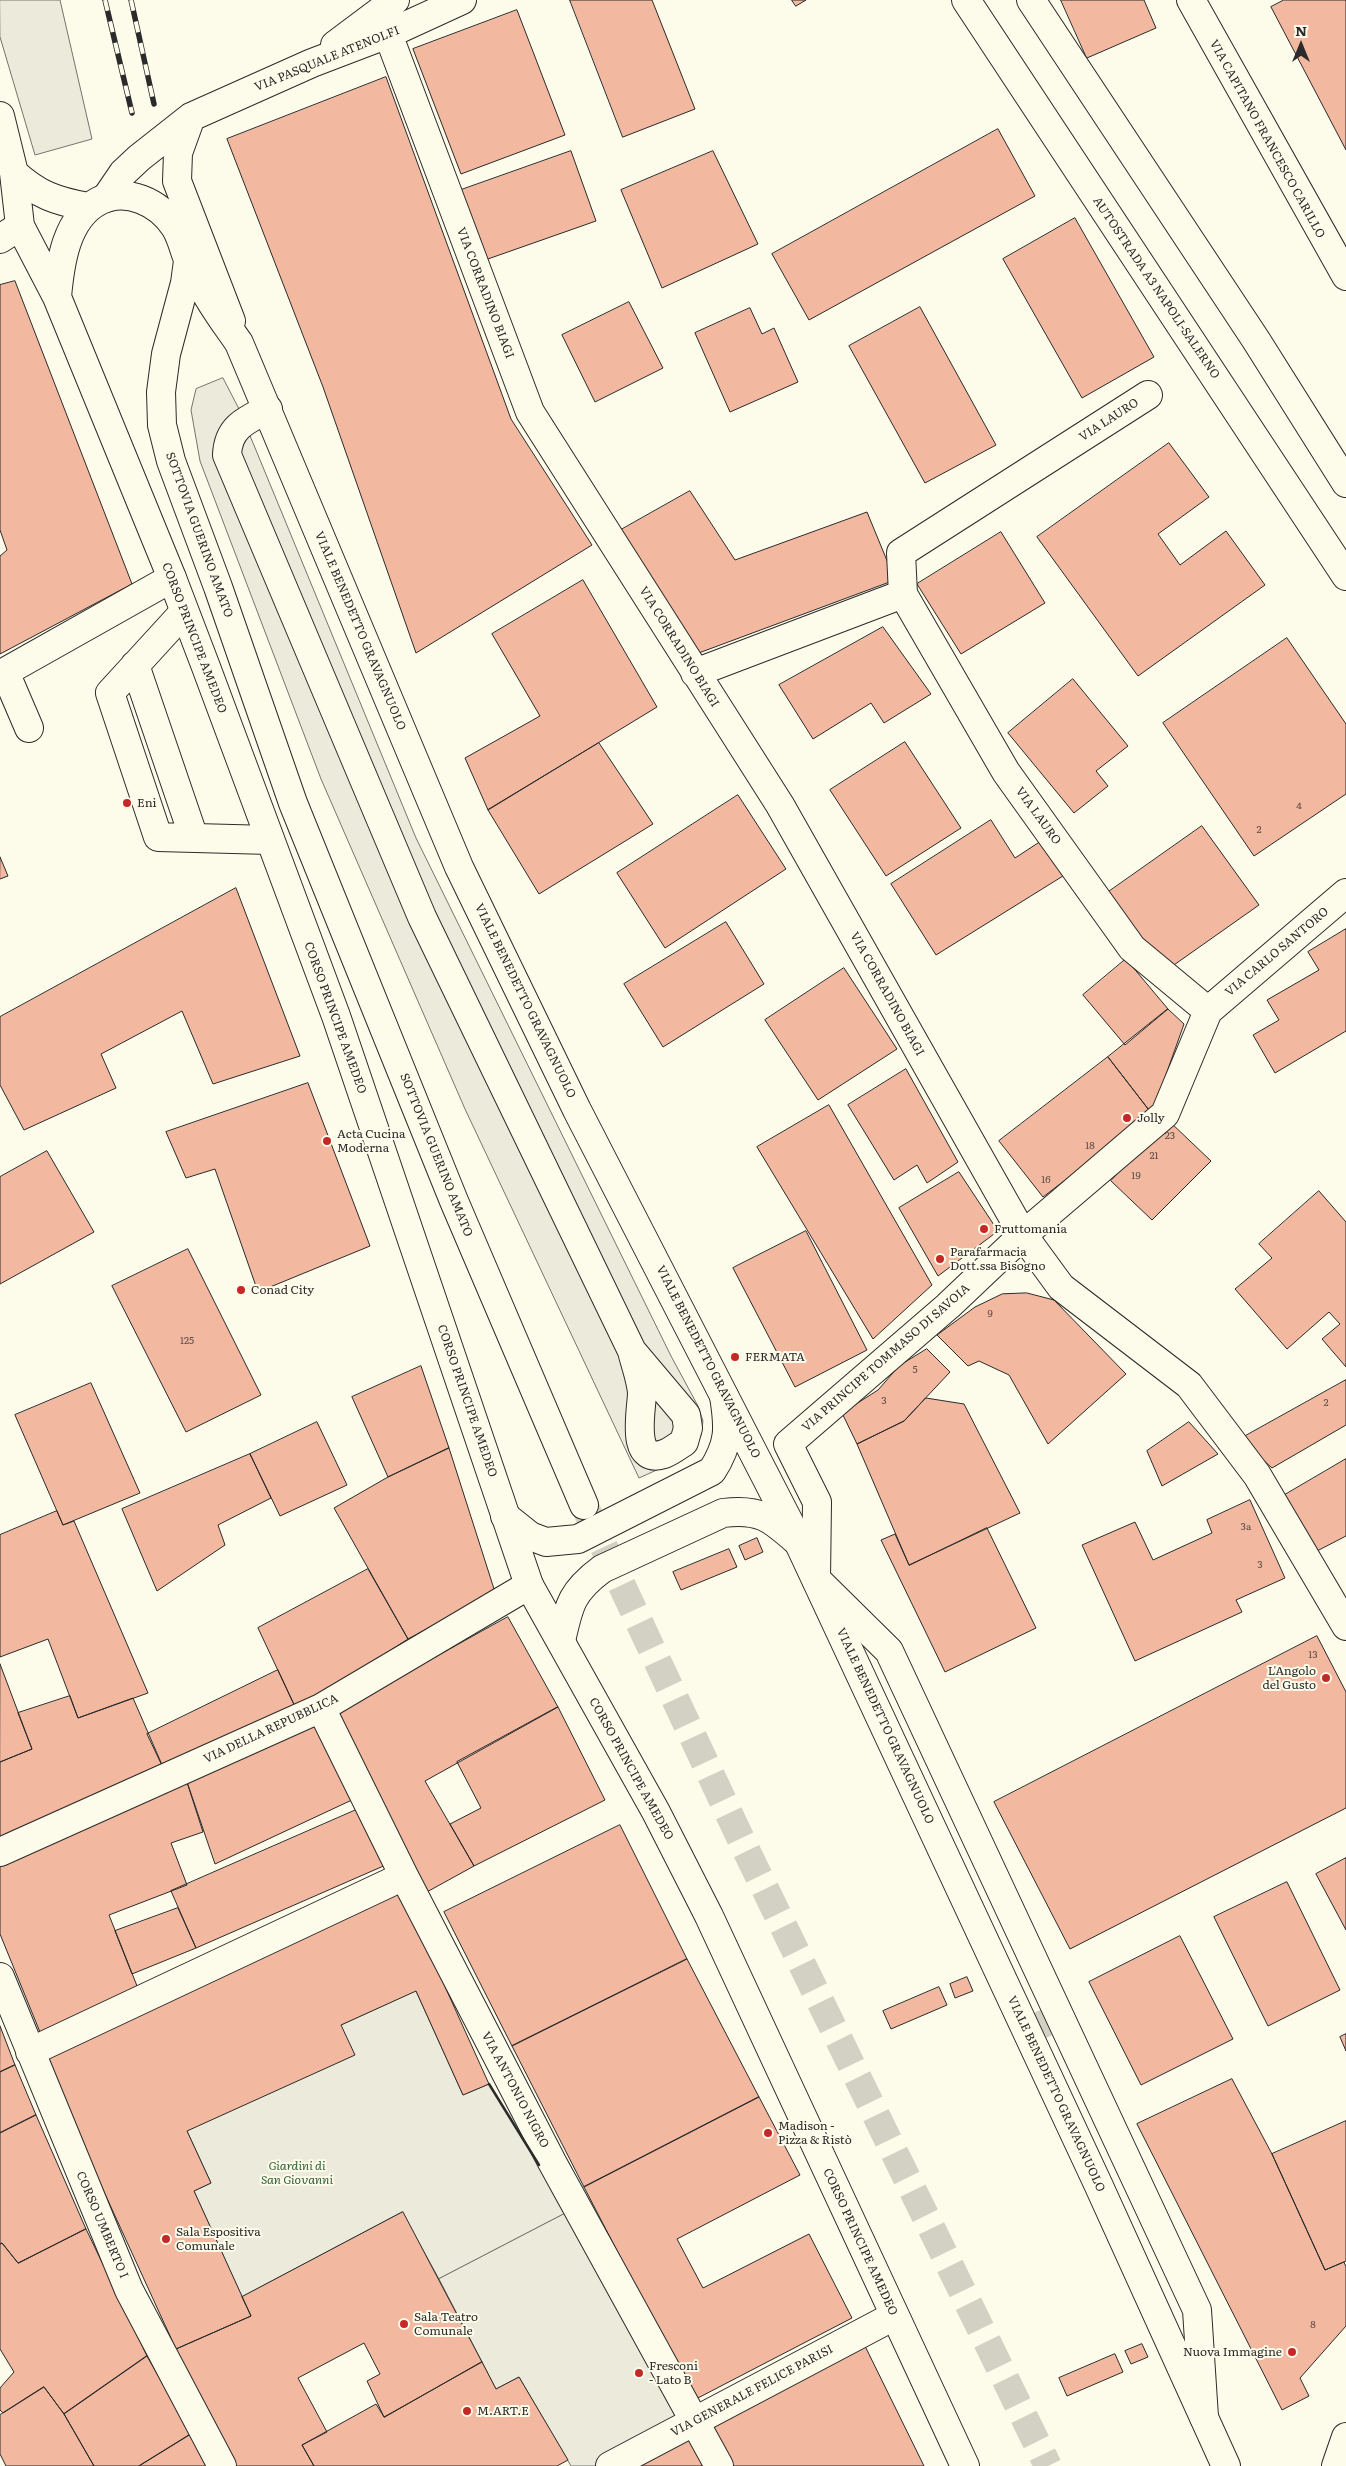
<!DOCTYPE html>
<meta charset="utf-8">
<style>
body{margin:0}
#map{position:relative;width:1346px;height:2466px;overflow:hidden;background:#fdfbea;font-family:Literata,serif}
canvas{display:block}
.north{position:absolute;left:1276px;top:20px;width:50px;height:50px;-webkit-text-stroke:4px #fdfbea;paint-order:stroke;rotate:0deg;font-size:14px;font-weight:700;line-height:20px;text-align:center;color:#2b2b2b}
.north::after{content:'';display:block;margin:auto;width:18px;height:22px;background:#2b2b2b;clip-path:polygon(50% 0,100% 100%,50% 72%,0 100%)}
</style>
<div id="map">
<canvas width="1346" height="2466"></canvas>
<div class="north">N</div>
</div>
<script>
const ctx = document.querySelector('canvas').getContext('2d');
ctx.lineJoin = 'round';
function paint(path, color) { ctx.fillStyle = color; ctx.fill(path, 'evenodd'); }
function strokePath(path, color, width, dash) { ctx.strokeStyle = color; ctx.lineWidth = width; ctx.lineCap = dash ? 'butt' : 'round'; ctx.setLineDash(dash || []); ctx.stroke(path); }
function drawText(font, color, halo, rows, align = 'center') {
  ctx.font = font + ' Literata,serif'; ctx.lineWidth = 4; ctx.setLineDash([]); ctx.textBaseline = 'middle'; ctx.strokeStyle = halo; ctx.fillStyle = color; for (const [text, x, y, turn = 0] of rows) {
    ctx.save(); ctx.translate(x, y); ctx.rotate((+turn || 0) * Math.PI / 180); ctx.textAlign = isNaN(turn) ? turn : align; if (halo) ctx.strokeText(text, 0, 0); ctx.fillText(text, 0, 0); ctx.restore();
  }
}
const green = new Path2D(`
 M0,0H60L92,139L35,155L0,37Z
 M416,1991L463,2095L489,2084L568,2212L439,2279L402,2212L242,2297L194,2191L211,2183L187,2131L341,2025Z`);
const parking = new Path2D(`
 M223,378L239,409L416,838L671,1356L698,1406L703,1421L701,1435L693,1448L670,1464L639,1478L465,1109L321,779L200,461L191,410L196,389Z
 M568,2212L696,2421L610,2466H571L519,2377L496,2389L439,2279Z`);
const building = new Path2D(`
 M570,0H652L695,109L623,137Z
 M792,0H806L796,6Z
 M1061,0H1144L1156,28L1087,58Z
 M1284,0H1346V150L1271,7Z
 M517,10L565,135L461,174L413,49Z
 M386,77L511,419L592,545L416,653L323,387L227,139Z
 M998,129L1035,196L809,320L772,254Z
 M571,151L596,221L485,260L461,190Z
 M713,151L758,244L662,288L621,190Z
 M1075,218L1154,357L1082,398L1003,259Z
 M15,281L132,584L0,654V556L7,550L0,530V285Z
 M629,302L663,368L595,402L562,335Z
 M920,307L996,445L925,483L849,346Z
 M750,308L762,334L774,328L798,382L730,412L695,333Z
 M1169,443L1209,497L1158,534L1180,565L1226,531L1265,585L1138,676L1037,537Z
 M690,491L735,560L867,512L895,580L696,654L619,531Z
 M1001,532L1045,603L961,654L917,584Z
 M583,580L657,707L488,810L465,758L540,716L492,634Z
 M883,627L931,694L884,723L871,703L813,739L779,685Z
 M1287,638L1346,724V794L1254,856L1163,723Z
 M1073,679L1128,746L1096,771L1108,786L1074,813L1008,733Z
 M905,742L961,828L886,876L830,790Z
 M599,743L653,824L539,894L488,810Z
 M738,795L786,869L665,948L617,873Z
 M991,820L1015,858L1041,841L1063,876L936,955L891,884Z
 M1202,826L1259,905L1164,972L1107,893Z
 M0,857L8,876L0,879Z
 M236,888L300,1056L213,1084L182,1011L101,1054L116,1088L24,1130L0,1085V1017Z
 M726,922L764,984L663,1047L624,984Z
 M1346,929V1031L1275,1073L1253,1035L1279,1020L1267,1000L1319,970L1308,952Z
 M1126,959L1168,1009L1125,1045L1083,995Z
 M844,968L897,1049L818,1100L765,1020Z
 M1168,1009L1184,1024L1152,1114L1108,1057Z
 M1108,1057L1152,1114L1043,1197L999,1141Z
 M906,1069L958,1162L927,1183L917,1165L894,1180L848,1105Z
 M308,1083L370,1246L258,1292L215,1169L186,1178L166,1132Z
 M829,1105L932,1285L873,1339L757,1147Z
 M1169,1121L1211,1161L1152,1220L1111,1181Z
 M47,1151L94,1232L0,1284V1177Z
 M959,1172L998,1231L938,1276L899,1208Z
 M1319,1191L1346,1222V1367L1322,1339L1340,1324L1329,1312L1287,1349L1235,1289L1272,1258L1259,1244Z
 M806,1231L867,1350L795,1387L733,1268Z
 M188,1249L261,1395L186,1432L112,1286Z
 M1027,1293L1054,1300L1126,1374L1048,1444L1009,1375L979,1361L968,1366L937,1335L975,1307L1002,1294Z
 M927,1349L950,1372L904,1421L857,1444L842,1413L878,1390L899,1366Z
 M421,1366L449,1448L388,1477L352,1397Z
 M1346,1380V1425L1272,1468L1240,1439Z
 M91,1383L140,1493L63,1525L15,1415Z
 M926,1398L964,1404L1020,1513L909,1565L857,1444L904,1421Z
 M317,1422L347,1485L280,1516L250,1454Z
 M1189,1422L1218,1454L1162,1486L1147,1451Z
 M449,1448L495,1592L408,1639L334,1508L388,1477Z
 M250,1454L271,1498L218,1525L225,1545L157,1591L122,1509Z
 M1346,1459V1536L1317,1551L1283,1496Z
 M1250,1500L1285,1578L1236,1600L1242,1612L1135,1661L1082,1545L1135,1522L1153,1560L1212,1533L1207,1520Z
 M57,1511L63,1525L74,1521L148,1693L78,1718L48,1639L0,1657V1535Z
 M987,1528L1036,1628L945,1672L881,1540L895,1534L909,1565Z
 M757,1538L763,1552L745,1560L739,1546Z
 M729,1549L737,1567L681,1590L673,1572Z
 M368,1569L408,1639L297,1711L258,1628Z
 M508,1617L558,1707L425,1781L474,1866L425,1893L326,1718Z
 M1317,1636L1346,1692V1808L1070,1949L994,1802Z
 M0,1664L32,1749L0,1762Z
 M278,1670L297,1711L166,1774L147,1734Z
 M70,1696L78,1718L133,1698L166,1774L0,1844V1762L32,1749L18,1713Z
 M558,1707L605,1800L474,1866L450,1824L481,1808L457,1762Z
 M315,1718L354,1799L215,1864L185,1776Z
 M185,1776L203,1832L171,1843L187,1885L109,1915L141,1996L42,2037L0,1934V1860Z
 M363,1807L388,1864L196,1948L171,1891Z
 M620,1825L687,1959L512,2046L444,1912Z
 M1346,1858V1930L1316,1874Z
 M1287,1882L1340,1990L1268,2026L1214,1917Z
 M400,1887L489,2084L463,2095L416,1991L341,2025L355,2055L187,2131L211,2183L194,2191L251,2316L176,2349L39,2050Z
 M178,1908L196,1948L132,1974L115,1931Z
 M1180,1936L1233,2039L1141,2085L1089,1982Z
 M687,1959L759,2097L584,2187L512,2046Z
 M967,1977L973,1991L955,1998L950,1984Z
 M939,1987L947,2005L891,2029L883,2011Z
 M0,2026L15,2065L0,2072Z
 M1346,2034V2051L1340,2037Z
 M15,2065L36,2115L0,2133V2072Z
 M1232,2079L1272,2154L1325,2270L1344,2262L1346,2267V2326L1300,2378L1309,2396L1282,2410L1137,2124Z
 M759,2097L800,2175L677,2239L703,2288L809,2234L852,2318L694,2400L584,2187Z
 M36,2115L86,2229L18,2263L2,2243L0,2244V2133Z
 M1346,2121V2261L1325,2270L1272,2154Z
 M403,2212L482,2362L384,2417L367,2381L380,2374L364,2343L298,2378L327,2432L302,2445L314,2466H233L176,2349L251,2316L242,2297Z
 M86,2229L147,2356L64,2414L44,2387L3,2413L0,2410V2388L14,2372L0,2349V2244L2,2243L18,2263Z
 M864,2344L924,2466H731L709,2420Z
 M1142,2344L1148,2357L1131,2364L1125,2351Z
 M1115,2354L1123,2372L1067,2396L1059,2378Z
 M147,2356L191,2434L139,2466H94L64,2414Z
 M482,2362L496,2389L519,2377L568,2460L557,2466H314L302,2445L376,2404L384,2417Z
 M44,2387L64,2414L94,2466H6L0,2454V2415Z
 M191,2434L206,2466H139Z
 M693,2434L709,2466H626Z`);
const minorTunnel = new Path2D(`
 M1035,2028L1060,2016`);
const majorTunnel = new Path2D(`
 M586,1509L746,1850L1048,2466`);
const minor = new Path2D(`
 M1191,0L1346,276
 M388,34L530,412L780,805L1023,1235L1061,1287L1189,1385L1257,1475L1346,1626
 M335,45L395,0
 M191,117L178,153L177,181L231,321
 M106,198L123,173L139,158L191,117L312,63L388,34L462,0
 M0,239L20,226
 M268,409C246,420 228,427 227,455L422,917L632,1351C635,1364 641,1379 642,1393C642,1408 629,1466 664,1454C670,1452 678,1446 684,1442L688,1428L686,1415L632,1351
 M903,594L901,553L1148,395
 M184,612L110,693L158,837L270,840
 M135,665L194,838
 M695,673L903,594L1006,772L1132,948L1208,1011
 M29,728L5,672L172,578
 M505,1516L530,1536L546,1542L578,1539L712,1471C730,1443 729,1428 724,1396
 M561,1641C569,1605 571,1592 602,1569L723,1513C761,1508 772,1519 799,1543
 M321,1708L404,1876L552,2162L719,2466
 M0,1852L321,1708L529,1585
 M0,1977L129,2290L222,2466
 M30,2052L404,1876
 M1204,2417L1197,2310L889,1651L816,1579L817,1502L788,1444L948,1306L1023,1235L1165,1114L1208,1011L1346,893
 M610,2466L894,2316
 M1336,2466L1346,2437`);
const major = new Path2D(`
 M0,116L14,173L20,226L57,297L172,578L206,667L336,1016L529,1585L656,1812L709,1916L965,2466
 M14,173C38,195 56,201 88,207
 M188,261L185,283L166,354L161,392L162,425L171,461L218,587L293,803L454,1201L584,1505
 M57,297C60,263 66,218 99,201C126,187 159,202 175,227C182,238 184,251 189,262C193,270 197,278 202,286C212,306 226,324 239,343L459,867L577,1110L789,1522L1098,2184L1226,2466`);
const highway = new Path2D(`
 M966,0L1346,576
 M1031,0L1256,340L1346,483`);
const rail = new Path2D(`
 M105,0L132,113
 M131,0L154,104`);
const wall = new Path2D(`
 M489,2084L539,2165`);
const markers = [
 [127,803,5,"#c62828"],
 [1127,1118,5,"#c62828"],
 [327,1141,5,"#c62828"],
 [984,1229,5,"#c62828"],
 [940,1259,5,"#c62828"],
 [241,1290,5,"#c62828"],
 [735,1357,5,"#c62828"],
 [1326,1678,5,"#c62828"],
 [768,2133,5,"#c62828"],
 [166,2239,5,"#c62828"],
 [404,2324,5,"#c62828"],
 [1292,2352,5,"#c62828"],
 [639,2373,5,"#c62828"],
 [467,2411,5,"#c62828"]
];
const numberNames = [
 ["4",1299,806],
 ["2",1259,830],
 ["23",1170,1136],
 ["18",1090,1146],
 ["21",1154,1156],
 ["19",1136,1176],
 ["16",1046,1180],
 ["9",990,1314],
 ["125",187,1341],
 ["5",915,1370],
 ["3",884,1401],
 ["2",1326,1403],
 ["3a",1246,1527],
 ["3",1260,1565],
 ["13",1313,1655],
 ["8",1313,2325]
];
const streetNames = [
 ["VIA PASQUALE ATENOLFI",327,59,-22],
 ["VIA CAPITANO FRANCESCO CARILLO",1267,139,61],
 ["AUTOSTRADA A3 NAPOLI-SALERNO",1156,288,56],
 ["VIA CORRADINO BIAGI",485,293,69],
 ["VIA LAURO",1109,420,-33],
 ["SOTTOVIA GUERINO AMATO",199,535,70],
 ["VIALE BENEDETTO GRAVAGNUOLO",360,631,67],
 ["CORSO PRINCIPE AMEDEO",194,638,69],
 ["VIA CORRADINO BIAGI",679,647,58],
 ["VIA LAURO",1038,816,54],
 ["VIA CARLO SANTORO",1277,952,-40],
 ["VIA CORRADINO BIAGI",887,994,61],
 ["VIALE BENEDETTO GRAVAGNUOLO",525,1001,64],
 ["CORSO PRINCIPE AMEDEO",335,1018,70],
 ["SOTTOVIA GUERINO AMATO",436,1155,68],
 ["VIA PRINCIPE TOMMASO DI SAVOIA",886,1358,-41],
 ["VIALE BENEDETTO GRAVAGNUOLO",708,1362,63],
 ["CORSO PRINCIPE AMEDEO",467,1401,71],
 ["VIALE BENEDETTO GRAVAGNUOLO",885,1726,65],
 ["VIA DELLA REPUBBLICA",271,1729,-25],
 ["CORSO PRINCIPE AMEDEO",631,1769,61],
 ["VIA ANTONIO NIGRO",515,2090,62],
 ["VIALE BENEDETTO GRAVAGNUOLO",1056,2094,65],
 ["CORSO UMBERTO I",102,2225,67],
 ["CORSO PRINCIPE AMEDEO",860,2242,65],
 ["VIA GENERALE FELICE PARISI",752,2391,-28]
];
const poiNames = [
 ["Eni",137,803],
 ["Jolly",1137,1118],
 ["Acta Cucina",337,1134],
 ["Moderna",337,1148],
 ["Fruttomania",994,1229],
 ["Parafarmacia",950,1252],
 ["Dott.ssa Bisogno",950,1266],
 ["Conad City",251,1290],
 ["FERMATA",745,1357],
 ["L'Angolo",1316,1671,"right"],
 ["del Gusto",1316,1685,"right"],
 ["Madison -",778,2126],
 ["Pizza & Ristò",778,2140],
 ["Sala Espositiva",176,2232],
 ["Comunale",176,2246],
 ["Sala Teatro",414,2317],
 ["Comunale",414,2331],
 ["Nuova Immagine",1282,2352,"right"],
 ["Fresconi",649,2366],
 ["- Lato B",649,2380],
 ["M.ART.E",477,2411]
];
const parkNames = [
 ["Giardini di",297,2166],
 ["San Giovanni",297,2180]
];
paint(green, '#ecebdb');
strokePath(green, '#74746e', 1);
paint(parking, '#eceadb');
strokePath(parking, '#74746e', 1);
paint(building, '#f2b8a0');
strokePath(building, '#2b2b2b', 1);
strokePath(minorTunnel, '#d3d1c4', 28, [28, 14]);
strokePath(majorTunnel, '#d3d1c4', 28, [28, 14]);
strokePath(minor, '#2b2b2b', 30);
strokePath(major, '#2b2b2b', 30);
strokePath(highway, '#2b2b2b', 30);
strokePath(minor, '#fdfbea', 28);
strokePath(major, '#fdfbea', 28);
strokePath(highway, '#fdfbea', 28);
strokePath(rail, '#2b2b2b', 5.5);
strokePath(rail, '#fdfbea', 4, [11]);
strokePath(wall, '#2b2b2b', 2.5);
for (const [x, y, r, color] of markers) { const dot = new Path2D(); dot.arc(x, y, r, 0, 2 * Math.PI); ctx.fillStyle = color; ctx.fill(dot); strokePath(dot, '#fdfbea', 2); }
drawText('10px', '#5d4e48', null, numberNames);
drawText('12px', '#2b2b2b', '#fdfbea', streetNames);
drawText('12px', '#2b2b2b', '#fdfbea', poiNames, 'left');
drawText('italic 12px', '#34623c', '#fdfbea', parkNames);
</script>
